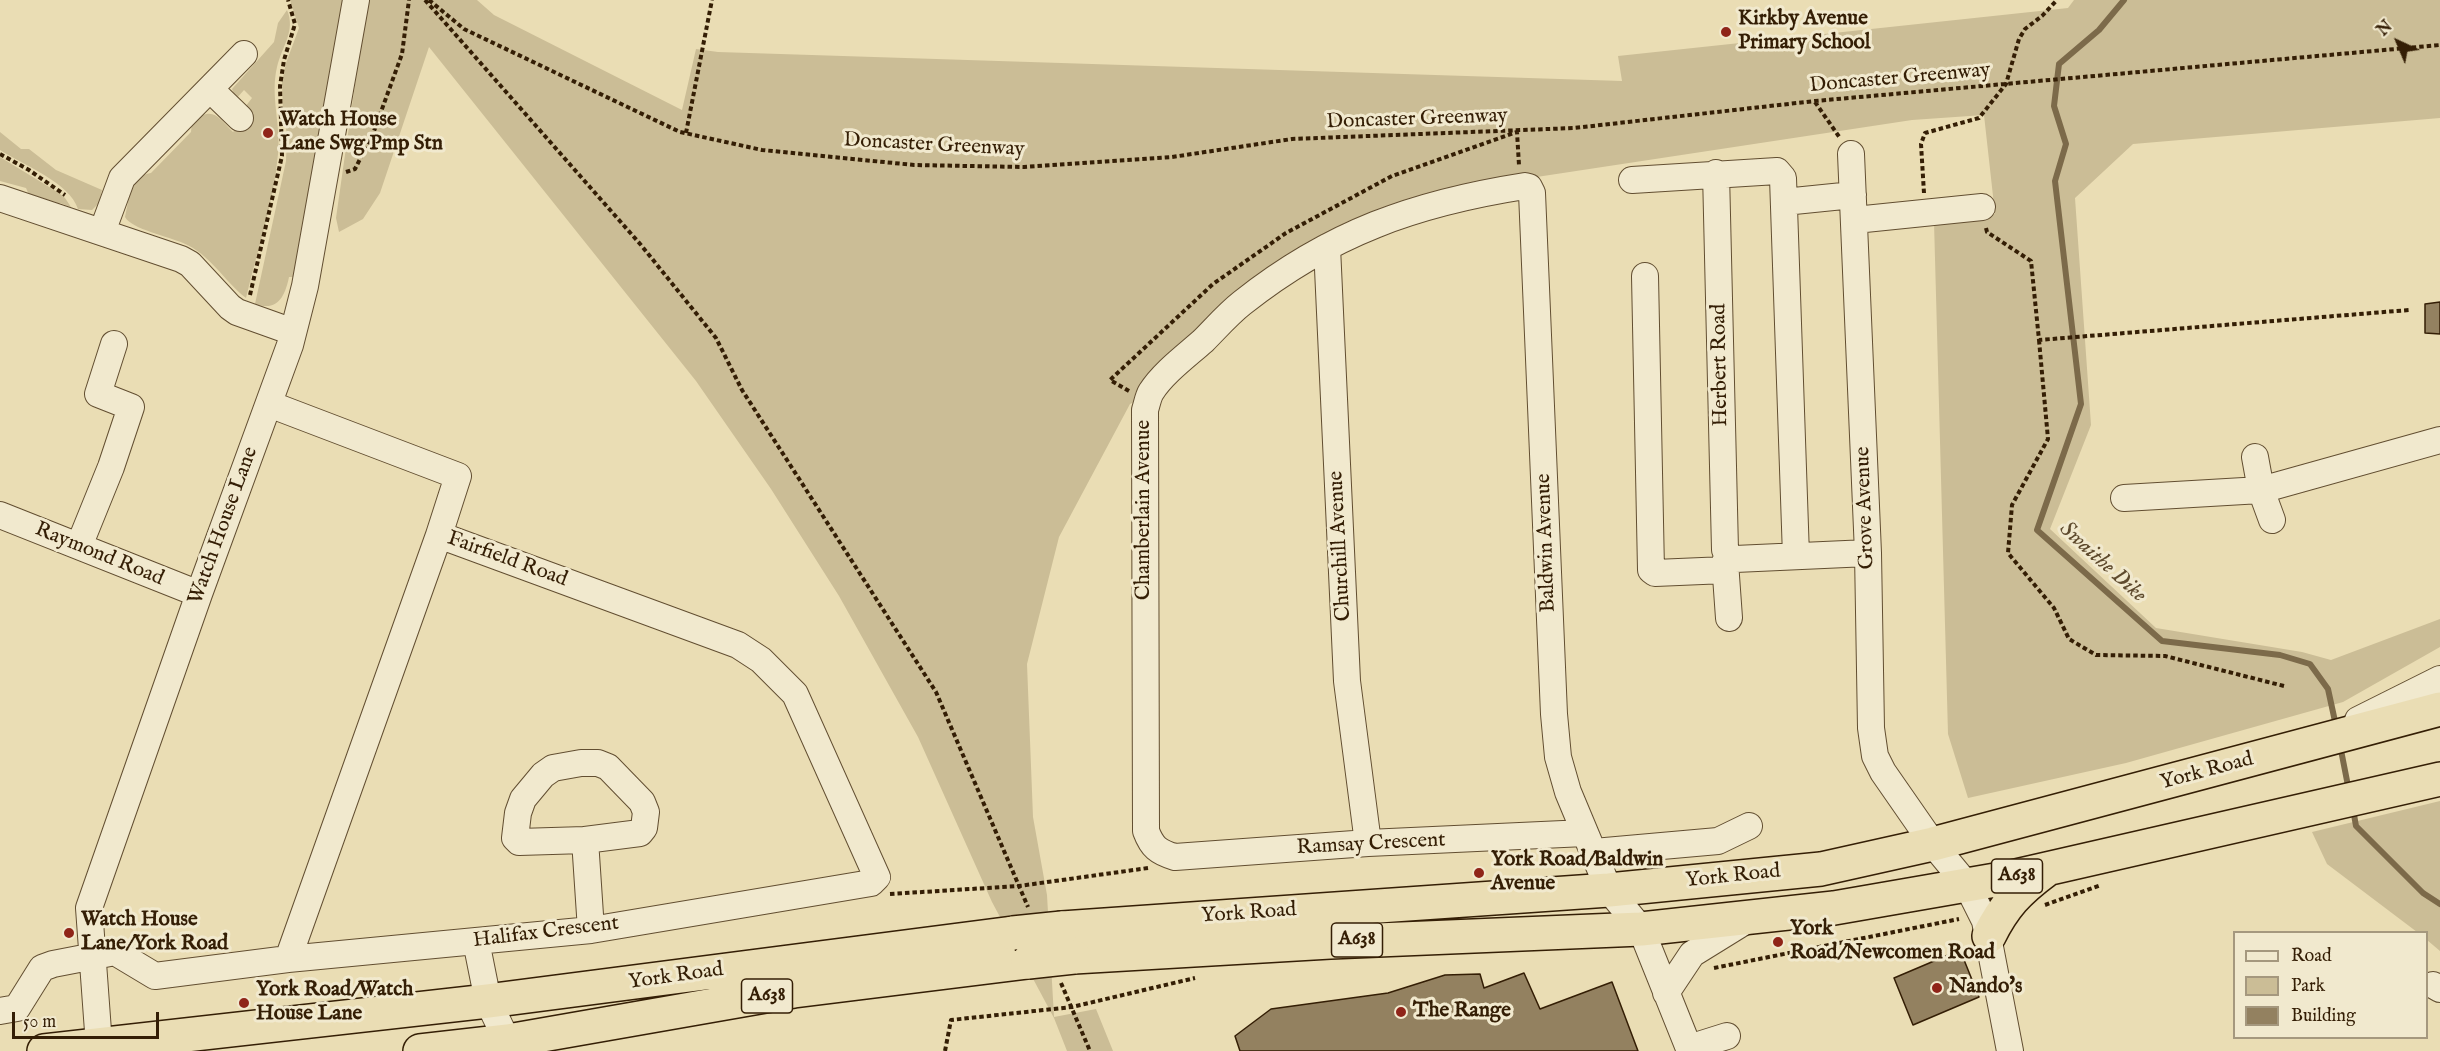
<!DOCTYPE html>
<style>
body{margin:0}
#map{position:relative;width:2440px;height:1051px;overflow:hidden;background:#eaddb4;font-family:"IM FELL English",serif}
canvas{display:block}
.legend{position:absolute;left:2233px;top:931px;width:195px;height:108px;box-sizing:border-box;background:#f1e9ce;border:2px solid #a5987e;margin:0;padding:8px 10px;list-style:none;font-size:18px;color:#341e05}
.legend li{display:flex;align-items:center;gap:12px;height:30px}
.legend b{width:30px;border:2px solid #a5987e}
.north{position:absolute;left:2368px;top:12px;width:60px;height:60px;-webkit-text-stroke:4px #f1e9ce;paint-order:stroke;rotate:316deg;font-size:16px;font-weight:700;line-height:24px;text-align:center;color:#341e05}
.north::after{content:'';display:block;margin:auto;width:21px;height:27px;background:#341e05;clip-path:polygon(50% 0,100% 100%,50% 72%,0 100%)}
.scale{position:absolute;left:12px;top:1012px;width:147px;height:27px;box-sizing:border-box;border:3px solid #341e05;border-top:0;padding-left:8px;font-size:18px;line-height:21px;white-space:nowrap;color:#341e05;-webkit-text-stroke:4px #f1e9ce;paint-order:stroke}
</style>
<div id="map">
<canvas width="2440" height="1051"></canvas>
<ul class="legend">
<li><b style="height:8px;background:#f1e9ce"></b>Road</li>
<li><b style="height:16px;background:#cbbd96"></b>Park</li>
<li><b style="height:16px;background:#938160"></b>Building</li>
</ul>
<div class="north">N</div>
<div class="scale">50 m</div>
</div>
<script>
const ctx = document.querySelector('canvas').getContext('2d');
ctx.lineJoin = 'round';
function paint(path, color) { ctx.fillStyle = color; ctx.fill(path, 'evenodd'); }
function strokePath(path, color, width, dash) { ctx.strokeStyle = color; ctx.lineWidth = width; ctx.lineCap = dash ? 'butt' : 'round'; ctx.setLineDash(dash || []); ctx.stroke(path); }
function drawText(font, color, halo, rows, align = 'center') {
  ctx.font = font + ' "IM FELL English",serif'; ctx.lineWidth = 6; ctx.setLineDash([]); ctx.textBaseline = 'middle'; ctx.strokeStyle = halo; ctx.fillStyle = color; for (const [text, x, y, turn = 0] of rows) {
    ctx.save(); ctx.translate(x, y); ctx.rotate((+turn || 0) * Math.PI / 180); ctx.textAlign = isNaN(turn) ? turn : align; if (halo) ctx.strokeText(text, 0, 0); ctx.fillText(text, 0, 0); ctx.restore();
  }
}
const green = new Path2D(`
 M290,0H346L295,270L293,277H289C285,296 278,312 255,304L286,161L287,134L283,115L282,82L286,63L299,28Z
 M367,0H477L494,15L682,110L696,49L718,52L1622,81L1618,56L2068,8L2074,0H2440V118L2133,144L2075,198L2091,425L2050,529L2156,628L2302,652L2331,660L2440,619V647L2343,702L2126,763L1968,798L1948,734L1934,222L1995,214L1984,115L1912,120L1530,178L1327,247L1151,393L1130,404L1059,537L1027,664L1033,817L1047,895L1054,1017L1096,1009L1113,1051H1067L1054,1018L992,902L918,737L839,596L771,489L696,381L429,47L380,193L363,219L339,232L336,218Z
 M287,10C296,31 282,46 277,67C270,96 281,125 278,154C274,202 257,251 246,298C224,281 210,254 183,243C170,237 131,229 125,217C129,200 130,176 151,173L191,132L192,122C213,105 218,117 233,132L251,113L245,107L252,98L244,90L236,99L232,89L274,42L278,23Z
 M0,132L21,149H29L56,170L102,190L99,203L92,210L78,209C70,183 22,164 0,150Z
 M0,157L59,193L65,198L71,207L60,203L58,207L30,197L26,188L0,181Z
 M2440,801V951L2427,940L2426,932H2417L2327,864L2312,832Z`);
const stream = new Path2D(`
 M2124,0L2099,30L2059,64L2054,106L2066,144L2055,181L2081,404L2037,530L2162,641L2280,655L2310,664L2328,689L2336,726
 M2340,745L2349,791
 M2353,809L2356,826L2423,893L2440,904`);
const building = new Path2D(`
 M2440,302V334L2425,333V304Z
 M1960,950L1979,997L1913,1025L1894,978Z
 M1524,973L1540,1009L1612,982L1638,1051H1240L1235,1036L1271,1009L1388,993L1445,975L1480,974L1484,988Z`);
const path = new Path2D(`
 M425,0L641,245L716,338L742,390L936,692L1028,907
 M429,0L464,29L680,132L762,150L914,165L1024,167L1172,157L1292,139L1574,128L1815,101L2440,45
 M1815,102L1840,138
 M686,133L712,0
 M0,154L29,170L65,195
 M346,172L355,169L374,131L402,54L409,0
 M1924,193L1921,144L1925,133L1979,118L2006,84L2019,39L2025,29L2042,16L2057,0
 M1986,228L1987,232L2031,261L2039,340L2409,310
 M250,295L282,156L280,86L284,60L295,24L288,0
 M2039,340L2048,439L2012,505L2008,553L2054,608L2069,639L2096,655L2165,656L2284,686
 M1129,391L1110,380L1213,284L1286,233L1392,176L1517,132L1519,165
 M890,894L1019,886L1148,868
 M2045,905L2101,885
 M1714,968L1959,919
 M1061,983L1090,1051
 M945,1051L951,1020L1072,1007L1195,978`);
const minor = new Path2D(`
 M210,89L240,118
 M1851,154L1868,553L1871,728L1875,756L1883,772L1933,844L1967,885L1985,921L2010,1051
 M1716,173L1725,550L1728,556
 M1632,180L1777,171L1783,178L1796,556
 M0,198L181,259L190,264L230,307L237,312L293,332
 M1784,202L1853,195
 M1855,220L1982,207
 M102,232L122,178L244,54
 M1327,247L1347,681L1368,843
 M1645,276L1651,570L1655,573L1726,570
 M269,404L458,476L439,535
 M2255,457L2261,490L2272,520
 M2124,498L2261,490L2440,440
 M0,515L199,594
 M79,546L111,467L131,407L98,394L114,344
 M1728,556L1735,559L1868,553
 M1728,556L1725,562L1729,618
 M2358,720L2440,679
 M1585,833L1368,843L1175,857C1158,852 1152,847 1146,831L1145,410C1147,404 1148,397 1151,392C1163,373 1186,356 1203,341C1216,328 1228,314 1242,303C1330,233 1416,203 1525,186L1529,187L1532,193L1554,714L1558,757L1568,792L1609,890L1641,929L1690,1051
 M585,840L640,833L644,828L646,812L642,802L608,767L598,763H581L553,768L543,775L523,799L518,813L515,838L519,842L585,840L591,930
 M1594,852L1718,841L1749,826
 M476,941L488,1001L512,1051
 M2433,985L2440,989
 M1666,993L1692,954L1747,920
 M0,1011L17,1008L42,968L53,964L115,952L155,976L288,959L591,930L871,883L877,877L795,694L761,660L738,645L439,535L288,959
 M99,1045L89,908L199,594L290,345L305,286L356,0
 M1689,1048L1727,1036`);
const highway = new Path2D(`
 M1062,928L1609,890L1821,869L1933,844L2440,709
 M1989,936C2004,906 2018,891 2045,871
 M1074,957L1330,942L1641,929L1834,908L2007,878L2440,779
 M44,1051L488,1001L1013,933
 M420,1051L508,1041L794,991L1028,962`);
const highwayBridge = new Path2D(`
 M1013,933L1062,928
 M1028,962L1074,957`);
const markers = [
 [1726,32,6,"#8f2418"],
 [268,133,6,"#8f2418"],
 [1479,873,6,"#8f2418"],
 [69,933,6,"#8f2418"],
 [1778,942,6,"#8f2418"],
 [1937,988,6,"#8f2418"],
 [244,1003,6,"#8f2418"],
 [1401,1012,6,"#8f2418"]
];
const shields = [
 [2017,876,51],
 [1357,940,51],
 [767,996,51]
];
const shieldNames = [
 ["A638",2017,876],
 ["A638",1357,940],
 ["A638",767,996]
];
const poiNames = [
 ["Kirkby Avenue",1738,20],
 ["Primary School",1738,44],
 ["Watch House",280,121],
 ["Lane Swg Pmp Stn",280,145],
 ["York Road/Baldwin",1491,861],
 ["Avenue",1491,885],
 ["Watch House",81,921],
 ["Lane/York Road",81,945],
 ["York",1790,930],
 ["Road/Newcomen Road",1790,954],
 ["Nando's",1949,988],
 ["York Road/Watch",256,991],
 ["House Lane",256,1015],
 ["The Range",1413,1012]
];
const streetNames = [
 ["Doncaster Greenway",1900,79,-5],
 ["Doncaster Greenway",1417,120,-2],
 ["Doncaster Greenway",934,146,3],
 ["Herbert Road",1721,365,-91],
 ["Grove Avenue",1866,508,-92],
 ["Chamberlain Avenue",1145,510,-90],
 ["Watch House Lane",224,526,-70],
 ["Baldwin Avenue",1547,543,-92],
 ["Churchill Avenue",1341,546,-93],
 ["Raymond Road",99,555,22],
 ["Fairfield Road",507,560,20],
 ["York Road",2207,772,-15],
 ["Ramsay Crescent",1371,845,-3],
 ["York Road",1733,877,-6],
 ["York Road",1249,914,-4],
 ["Halifax Crescent",546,933,-7],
 ["York Road",676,977,-8]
];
const waterNames = [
 ["Swaithe Dike",2102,563,42]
];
paint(green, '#cbbd96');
strokePath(stream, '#7c6a4a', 6);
paint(building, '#938160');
strokePath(building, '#341e05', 1.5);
strokePath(minor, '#624e31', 28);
strokePath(highway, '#341e05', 36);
strokePath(path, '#341e05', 4, [4.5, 3]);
strokePath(minor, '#f1e9ce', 26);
strokePath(highway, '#eaddb4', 33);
strokePath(highwayBridge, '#341e05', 36, []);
strokePath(highwayBridge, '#eaddb4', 33);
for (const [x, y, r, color] of markers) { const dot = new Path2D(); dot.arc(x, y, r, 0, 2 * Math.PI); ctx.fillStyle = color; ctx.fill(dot); strokePath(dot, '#f1e9ce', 2); }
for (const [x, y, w] of shields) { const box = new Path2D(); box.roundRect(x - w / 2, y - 17, w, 34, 4.5); ctx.fillStyle = '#f1e9ce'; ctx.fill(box); strokePath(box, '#341e05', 1.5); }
drawText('bold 20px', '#341e05', null, shieldNames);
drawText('bold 21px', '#341e05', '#f1e9ce', poiNames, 'left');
drawText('21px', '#341e05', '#f1e9ce', streetNames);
drawText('italic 22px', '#5e4a2d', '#f1e9ce', waterNames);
</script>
